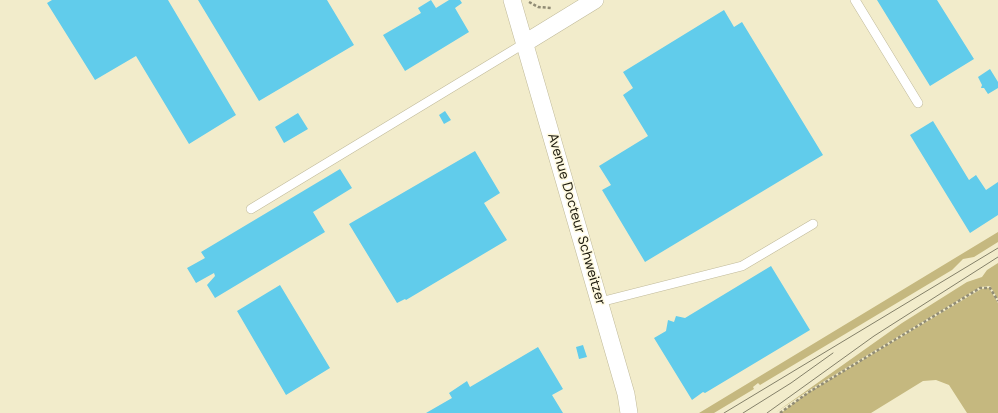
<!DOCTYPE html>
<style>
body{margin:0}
canvas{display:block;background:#f2eccb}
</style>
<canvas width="998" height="413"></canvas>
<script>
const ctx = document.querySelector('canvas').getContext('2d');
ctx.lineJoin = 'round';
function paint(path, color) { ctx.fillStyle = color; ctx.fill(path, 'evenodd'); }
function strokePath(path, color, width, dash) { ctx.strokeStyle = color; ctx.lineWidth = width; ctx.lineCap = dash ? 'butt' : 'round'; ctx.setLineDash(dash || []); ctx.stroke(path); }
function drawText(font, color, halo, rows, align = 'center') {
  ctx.font = font + ' "DM Sans",sans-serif'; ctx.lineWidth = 3; ctx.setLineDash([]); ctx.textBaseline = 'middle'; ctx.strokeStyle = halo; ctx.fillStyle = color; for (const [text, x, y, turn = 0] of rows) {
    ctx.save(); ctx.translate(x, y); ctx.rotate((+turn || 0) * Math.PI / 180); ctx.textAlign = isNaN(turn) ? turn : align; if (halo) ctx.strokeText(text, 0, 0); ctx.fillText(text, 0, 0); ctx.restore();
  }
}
const green = new Path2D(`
 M998,232V242L974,257L963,259L952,270L760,385L758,383L753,387L754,389L714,413H699Z
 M998,263V299L990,286L980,287L808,391L775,413L902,323L967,282L982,277L987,270Z
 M989,288L998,303V413H967L949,385L936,380L923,381L871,413H781L808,393L981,289Z`);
const building = new Path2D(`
 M52,0H168L236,115L189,144L136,56L95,80L47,3Z
 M198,0H327L354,45L259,101Z
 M431,0L436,8L449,0H460L462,3L455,8L469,32L405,71L383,35L421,13L418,8Z
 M877,0H937L974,59L930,86Z
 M724,10L734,27L742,22L823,155L645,262L602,190L611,185L599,166L648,136L623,95L633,88L623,72Z
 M990,69L998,82V88L988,94L984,88H981L982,85L978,77Z
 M445,111L451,120L444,124L439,115Z
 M298,113L308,129L284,143L275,127Z
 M933,121L969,180L976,175L986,190L998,182V215L970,233L910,135Z
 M475,151L500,193L484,203L507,240L406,300L405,299L397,303L349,224Z
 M340,169L352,188L313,212L325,232L215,298L207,285L215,276L214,273L196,283L187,268L205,258L201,252Z
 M771,266L810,330L705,393L703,392L692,400L654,338L666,331L668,320L674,322L676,316L685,318Z
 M280,285L330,368L286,395L237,311Z
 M583,345L587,357L579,359L576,347Z
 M538,347L563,389L552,395L563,413H426L452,398L449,393L467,381L470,387Z`);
const path = new Path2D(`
 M529,2L538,7L551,8
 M780,413L809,392L980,288H990L998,301`);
const service = new Path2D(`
 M855,0L918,103
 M251,209L525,43
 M600,302L742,266L813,224`);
const minor = new Path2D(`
 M512,0L626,394L629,413
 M525,43L595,0`);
const tram = new Path2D(`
 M724,413L998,248
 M743,413L791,383L833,353
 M767,413L874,336L998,257`);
const streetNames = [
 ["Avenue Docteur Schweitzer",576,219,74]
];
paint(green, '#c5b87f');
paint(building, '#61cceb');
strokePath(service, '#c0ba9a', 10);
strokePath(minor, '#c0ba9a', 18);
strokePath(path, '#918c75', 2.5, [3, 2]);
strokePath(service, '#fff', 9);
strokePath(minor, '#fff', 17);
strokePath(tram, '#848069', 1);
drawText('14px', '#1e1b0f', '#fef9df', streetNames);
</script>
